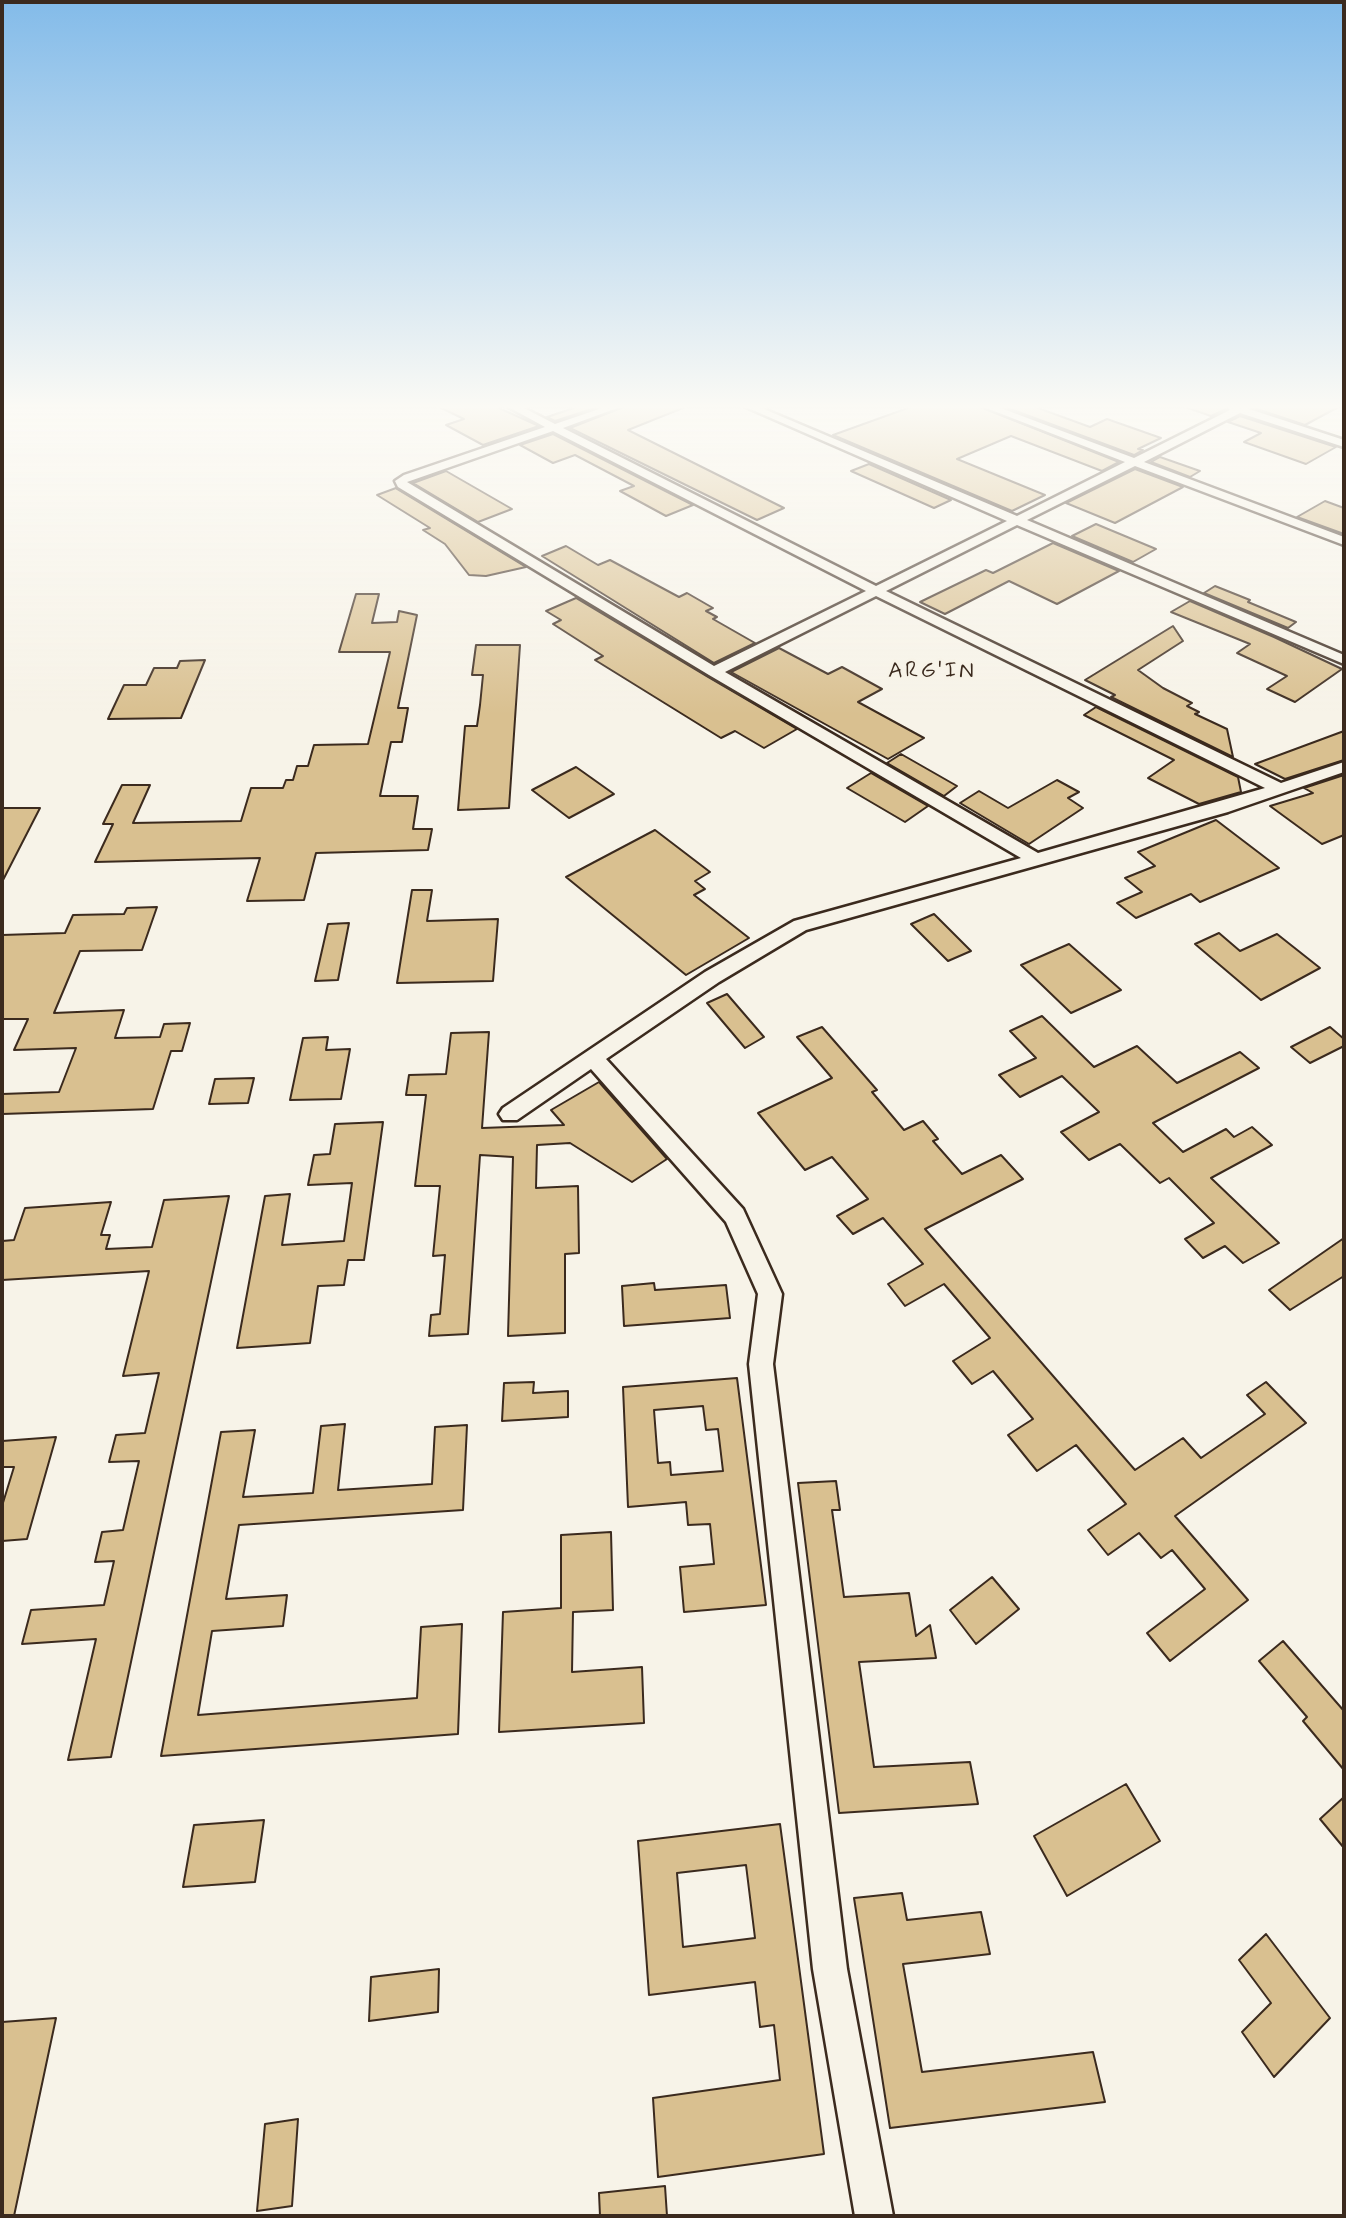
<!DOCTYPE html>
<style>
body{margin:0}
#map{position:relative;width:1346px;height:2218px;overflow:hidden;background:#f7f3e8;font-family:Mynerve,sans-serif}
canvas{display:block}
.frame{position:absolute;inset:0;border:4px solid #3b2a1e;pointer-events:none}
</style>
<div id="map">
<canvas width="1346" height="2218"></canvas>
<div class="frame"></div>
</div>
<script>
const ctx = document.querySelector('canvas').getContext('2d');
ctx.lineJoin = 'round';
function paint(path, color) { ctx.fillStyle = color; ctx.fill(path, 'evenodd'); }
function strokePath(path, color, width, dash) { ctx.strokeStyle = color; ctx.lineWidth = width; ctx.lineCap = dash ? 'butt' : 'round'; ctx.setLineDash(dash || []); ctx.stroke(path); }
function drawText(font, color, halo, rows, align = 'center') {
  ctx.font = font + ' Mynerve,sans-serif'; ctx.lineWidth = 6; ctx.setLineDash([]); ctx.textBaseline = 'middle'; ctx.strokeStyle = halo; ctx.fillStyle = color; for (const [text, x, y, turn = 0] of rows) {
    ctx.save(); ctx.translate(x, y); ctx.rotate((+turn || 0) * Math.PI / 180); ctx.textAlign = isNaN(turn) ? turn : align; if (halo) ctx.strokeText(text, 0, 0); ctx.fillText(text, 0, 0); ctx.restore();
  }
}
const building = new Path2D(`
 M433,404H490L539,426L483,445L446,425L464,419Z
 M586,404H607L555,421L547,417Z
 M631,404H693L628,430L784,508L757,520L570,428Z
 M919,404H973L1119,462L1102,471L1011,436L957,459L1045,495L1012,511L833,435Z
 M997,404H1027L1090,427L1107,419L1161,438L1138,449L1143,450L1134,455Z
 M1185,404H1228L1226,409L1211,416L1185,407Z
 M1257,404H1344L1305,425L1254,408Z
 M1240,416L1336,447L1306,464L1244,442L1261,433L1228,422Z
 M553,434L693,505L666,516L620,491L634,486L575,455L553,463L520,445Z
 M1160,457L1200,471L1190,477L1151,462Z
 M869,464L951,500L934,508L851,471Z
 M1135,469L1183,487L1115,523L1066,503Z
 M446,471L512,509L478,522L413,483Z
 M396,488L397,489L526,567L486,576L469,575L445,544L423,530L430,528L377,495Z
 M1325,501L1344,508V534L1297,517Z
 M1096,524L1156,549L1133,562L1072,536Z
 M1053,543L1119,571L1057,604L1009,581L945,614L920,602L986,570L993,573Z
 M566,546L598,565L610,560L679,597L687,593L713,608L706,611L717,617L713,619L755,643L714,663L542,556Z
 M1215,586L1250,600L1248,602L1296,622L1288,628L1204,593Z
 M356,594H379L372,623L397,622L399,611L417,615L398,708H408L402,742H391L380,796H418L413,829H432L428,850L316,853L304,900L247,901L260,858L95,862L113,824H103L122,785H150L133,823L241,821L251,788H283L286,780H293L297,766H308L314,745L368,744L390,652H339Z
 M576,598L708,677L797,729L764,748L735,731L721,738L595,660L603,656L553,624L561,620L546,611Z
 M1190,601L1274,637L1342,669L1295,702L1267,689L1287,676L1237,653L1250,644L1171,612Z
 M1173,626L1183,641L1138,670L1163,688L1192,703L1187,706L1199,712L1195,714L1227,729L1233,757L1111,697L1115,695L1085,680Z
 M476,645H520L509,808L458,810L465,726H477L480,705L483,675H472Z
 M779,648L828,674L842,667L882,689L858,702L924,738L888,759L731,672Z
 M205,660L181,718L108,719L124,685H146L154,668H177L180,661Z
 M1096,707L1238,777L1241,792L1199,804L1148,778L1174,760L1084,715Z
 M1344,731V760L1285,779L1255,764Z
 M901,754L957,786L944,796L887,763Z
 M576,767L614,794L569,818L532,790Z
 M871,773L928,806L905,822L847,788Z
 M1344,775V835L1322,844L1270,806L1313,793L1304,788Z
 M1057,780L1079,792L1068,798L1083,808L1029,844L960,803L979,791L1008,808Z
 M2,808H40L2,882Z
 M1216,820L1279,868L1200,902L1191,894L1136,918L1117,903L1142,892L1125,878L1155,866L1138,852Z
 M655,830L710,872L695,881L705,889L694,895L749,938L686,975L566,877Z
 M412,890H432L427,921L498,919L493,981L397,983Z
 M157,907L142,950L80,951L54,1013L124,1010L115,1038L160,1037L164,1024L190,1023L182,1051H171L153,1109L2,1114V1094L59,1092L76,1048L14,1050L28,1019H2V935L65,933L73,915L124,914L127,908Z
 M934,914L971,951L948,961L911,924Z
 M349,923L338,980L315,981L328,924Z
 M1219,933L1240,951L1277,934L1320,968L1261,1000L1195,944Z
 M1069,944L1121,990L1071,1013L1021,965Z
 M727,994L764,1037L745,1048L707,1003Z
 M1042,1016L1094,1067L1137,1046L1177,1083L1240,1052L1259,1068L1153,1123L1183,1152L1226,1129L1234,1137L1252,1127L1272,1145L1211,1178L1279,1243L1243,1263L1225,1246L1203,1258L1185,1239L1214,1223L1169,1178L1160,1183L1120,1144L1089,1160L1061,1132L1099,1112L1062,1076L1020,1097L999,1075L1036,1058L1010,1031Z
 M822,1027L877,1090L872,1092L904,1130L923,1121L938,1139L933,1141L962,1174L1001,1155L1023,1179L925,1229L1135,1470L1183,1438L1201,1458L1265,1414L1247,1395L1266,1382L1306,1423L1175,1516L1248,1600L1170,1661L1147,1633L1205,1589L1172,1550L1161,1558L1139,1533L1108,1555L1088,1530L1126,1504L1076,1445L1037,1471L1008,1435L1033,1419L993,1371L972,1384L953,1361L990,1338L944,1284L905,1306L888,1284L923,1264L883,1218L853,1234L837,1216L868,1199L832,1157L805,1170L758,1113L832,1078L797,1037Z
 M1330,1027L1344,1039V1046L1310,1063L1291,1047Z
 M489,1032L482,1128L564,1125L551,1110L599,1082L667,1159L632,1182L570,1143L537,1145L536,1188L578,1186L579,1253L565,1254V1333L508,1336L513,1157L480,1155L468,1334L429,1336L431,1315L440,1314L445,1255L433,1256L440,1186H415L426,1095H406L409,1075L446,1074L451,1033Z
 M328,1037L326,1050L350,1049L341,1099L290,1100L303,1038Z
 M254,1078L248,1103L209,1104L215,1079Z
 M383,1122L364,1260H348L344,1285L318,1286L310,1343L237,1348L265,1196L290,1194L282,1245L344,1241L352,1183L308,1185L314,1155L330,1154L335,1124Z
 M229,1196L111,1757L68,1760L96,1639L22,1644L31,1610L104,1605L114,1561L95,1562L102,1532L123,1530L139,1461L109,1462L116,1435L145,1433L159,1373L123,1376L149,1271L2,1280V1241L14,1240L25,1208L111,1202L101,1235H110L106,1249L152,1247L164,1200Z
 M1344,1238V1276L1290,1310L1269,1290Z
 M654,1283L655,1290L726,1285L730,1318L624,1326L622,1286Z
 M737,1378L766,1605L684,1612L680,1567L714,1564L710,1524L688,1525L686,1502L628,1507L623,1387ZM703,1406L706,1430L718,1429L723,1471L671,1475L670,1462L658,1463L654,1410Z
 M534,1382L533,1393L568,1391V1417L502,1421L504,1383Z
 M345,1424L338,1490L432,1484L435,1427L467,1425L463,1510L239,1525L226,1599L287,1595L283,1626L212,1631L198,1715L417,1698L421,1627L462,1624L458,1734L161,1756L221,1432L255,1430L243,1497L313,1493L321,1426Z
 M56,1437L27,1539L2,1541V1506L14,1467H2V1441Z
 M836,1481L840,1510H832L844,1597L909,1593L916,1636L930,1625L936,1658L859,1662L874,1767L970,1762L978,1804L839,1813L798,1483Z
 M611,1532L613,1610L573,1612L572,1672L642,1667L644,1723L499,1732L503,1612L561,1608V1535Z
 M992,1577L1019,1609L976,1644L950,1610Z
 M1283,1641L1344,1711V1770L1303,1721L1307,1717L1259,1661Z
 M1126,1784L1160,1841L1067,1896L1034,1836Z
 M1344,1797V1848L1320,1819Z
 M264,1820L255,1882L183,1887L194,1825Z
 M780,1824L824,2154L658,2177L653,2098L780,2080L774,2025L760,2027L755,1982L649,1995L638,1841ZM746,1865L755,1938L683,1947L677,1873Z
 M902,1893L907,1920L981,1912L990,1954L903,1964L922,2072L1093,2052L1105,2102L890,2128L854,1898Z
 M1266,1934L1330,2018L1274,2077L1242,2032L1271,2003L1239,1960Z
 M439,1969L438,2012L369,2021L371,1977Z
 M56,2018L14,2216H2V2022Z
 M298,2119L292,2206L257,2211L265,2124Z
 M665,2186L667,2216H600L599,2193Z`);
const minor = new Path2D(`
 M503,404H516L555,424L614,404H628L563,428L876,586L1007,521L739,404H752L1017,516L1125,462L976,404H990L1134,458L1230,410L1228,407L1233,404H1255L1249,409L1344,440V447L1240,413L1144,462L1344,537V545L1135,466L1027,520L1344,655V664L1017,525L886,591L1281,783L1344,762V772L1228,812L806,930L719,982L606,1059L743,1209L782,1294L773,1364L847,1969L893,2216H855L813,1969L749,1364L758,1294L726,1222L591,1069L517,1120H503L499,1114L503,1108L705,972L794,921L1021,858L709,675L398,487L395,481L404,475L545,427ZM553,431L866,591L714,666L407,482ZM876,596L1265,788L1038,853L725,672Z`);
const farQuarternames = [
 ["ARG'IN",932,672]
];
paint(building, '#d9c090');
strokePath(building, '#3b2a1e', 2);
strokePath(minor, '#3b2a1e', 5);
paint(minor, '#f7f3e8');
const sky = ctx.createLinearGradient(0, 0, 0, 714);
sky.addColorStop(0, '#83bbe9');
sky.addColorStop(0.57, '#fbfaf5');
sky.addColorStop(1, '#fbfaf500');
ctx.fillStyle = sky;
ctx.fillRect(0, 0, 1346, 714);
ctx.letterSpacing = '2px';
drawText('23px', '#3b2a1e', '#f7f3e8', farQuarternames);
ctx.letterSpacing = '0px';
</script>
